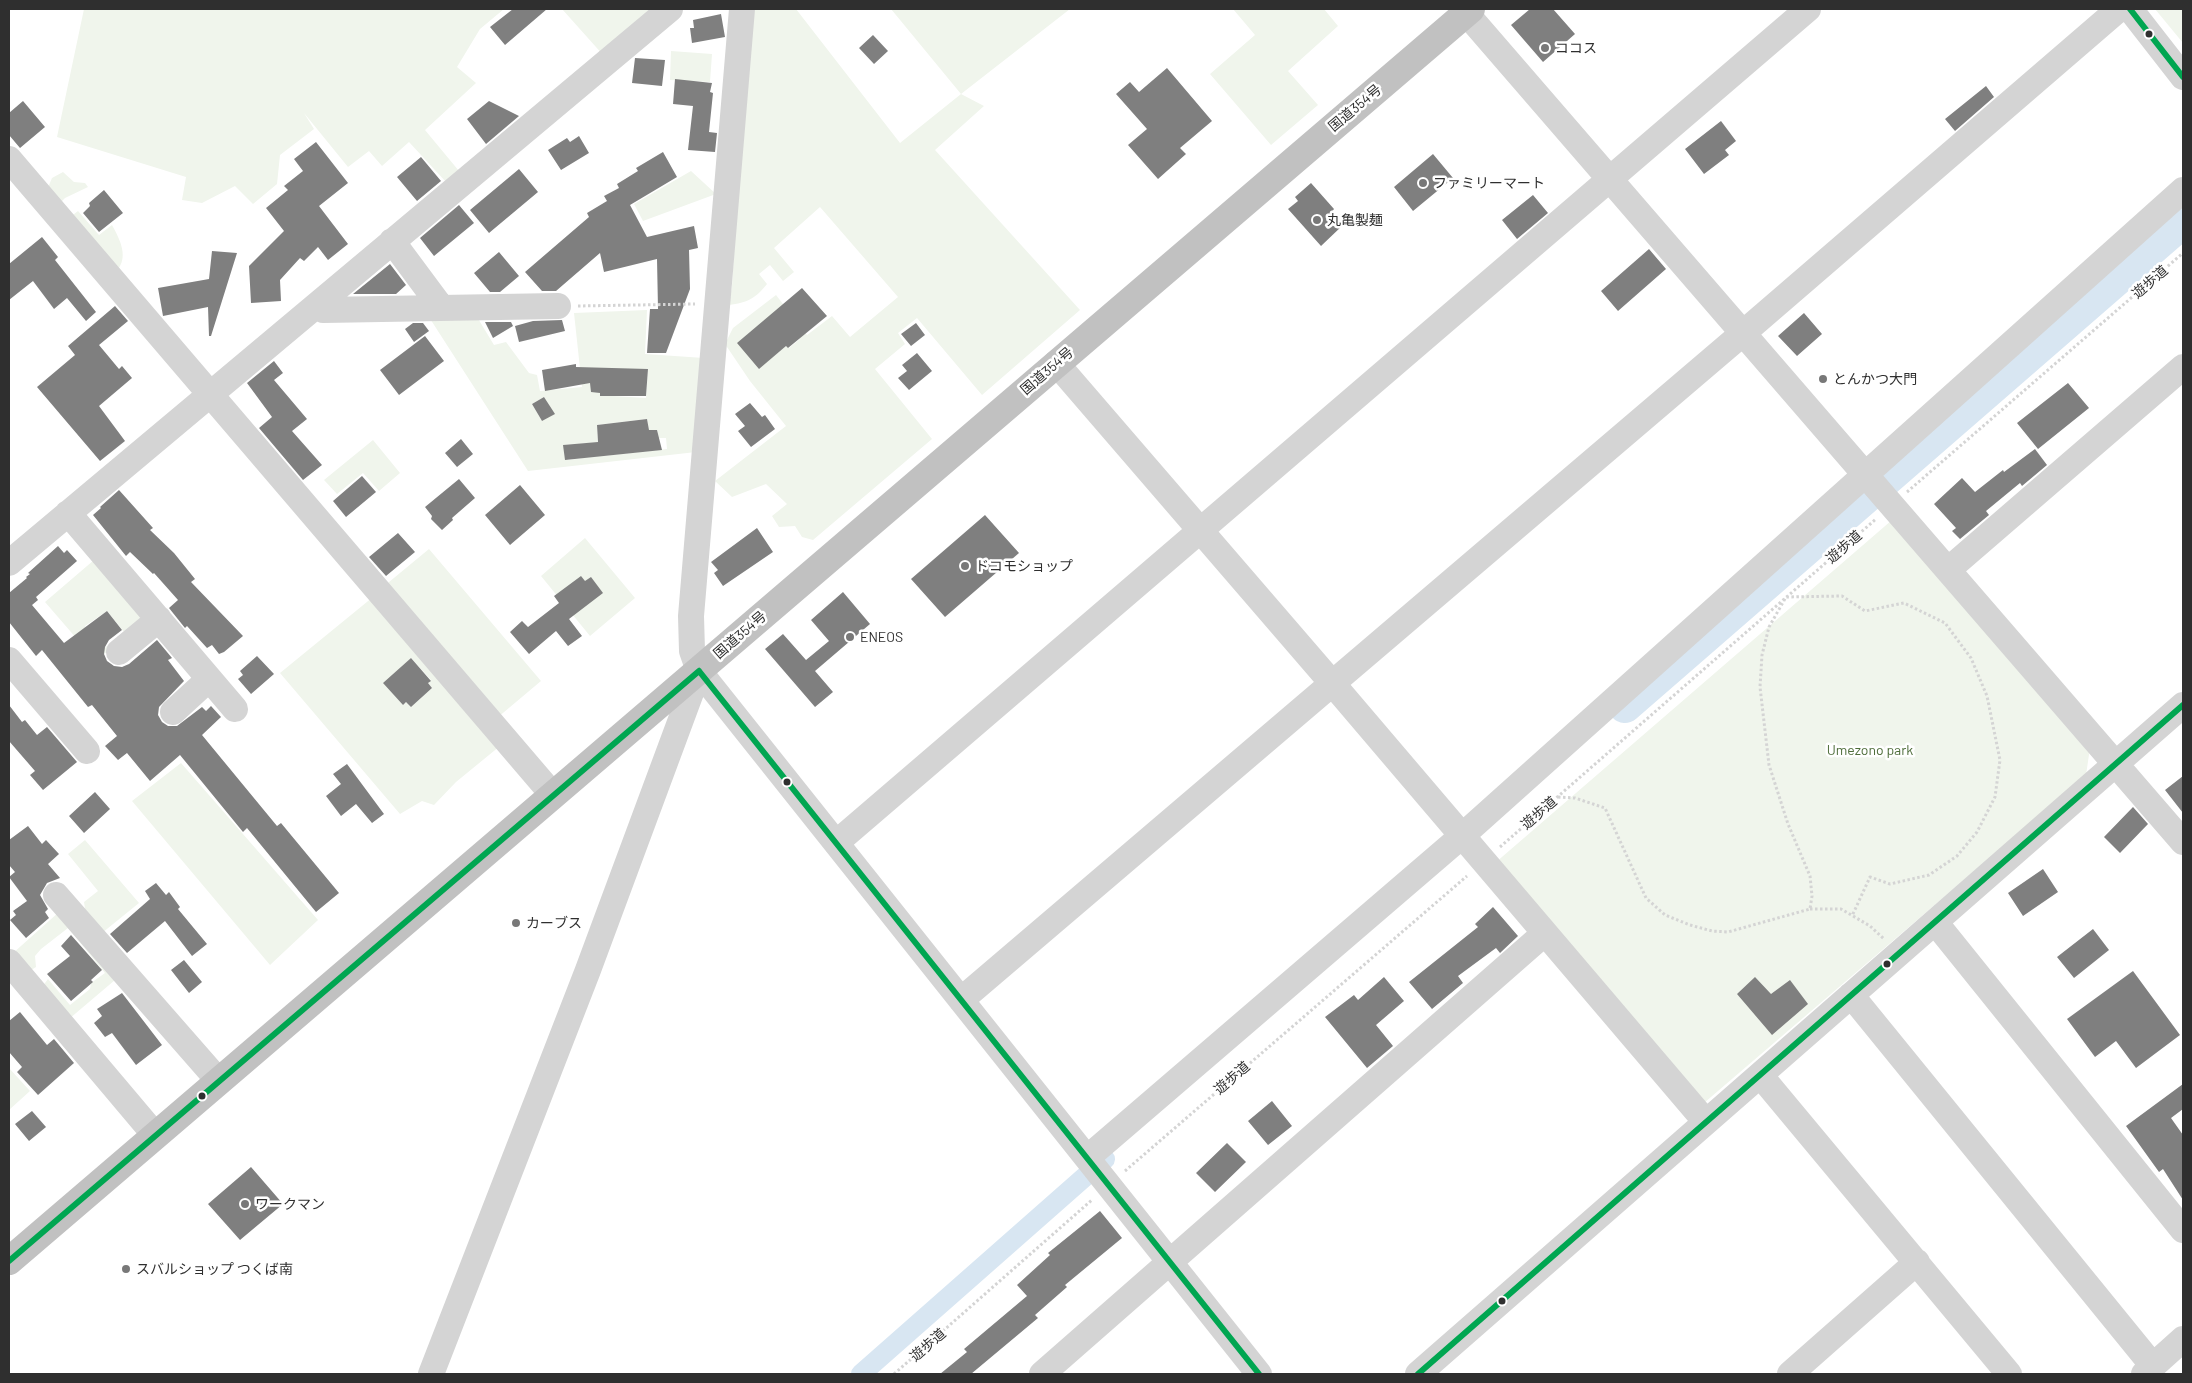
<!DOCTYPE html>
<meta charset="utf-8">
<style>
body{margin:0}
#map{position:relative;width:2192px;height:1383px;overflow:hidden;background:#fff;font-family:Barlow,sans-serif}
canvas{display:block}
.frame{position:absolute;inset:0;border:10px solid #2f2f2f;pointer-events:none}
</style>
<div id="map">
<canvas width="2192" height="1383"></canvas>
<div class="frame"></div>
</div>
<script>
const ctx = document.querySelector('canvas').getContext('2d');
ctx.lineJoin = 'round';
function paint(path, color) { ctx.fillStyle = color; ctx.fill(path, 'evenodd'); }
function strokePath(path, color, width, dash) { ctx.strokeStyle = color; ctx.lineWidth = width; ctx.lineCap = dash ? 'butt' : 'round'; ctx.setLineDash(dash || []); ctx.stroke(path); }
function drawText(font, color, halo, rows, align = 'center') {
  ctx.font = font + ' Barlow,"Noto Sans JP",sans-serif'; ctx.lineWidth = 5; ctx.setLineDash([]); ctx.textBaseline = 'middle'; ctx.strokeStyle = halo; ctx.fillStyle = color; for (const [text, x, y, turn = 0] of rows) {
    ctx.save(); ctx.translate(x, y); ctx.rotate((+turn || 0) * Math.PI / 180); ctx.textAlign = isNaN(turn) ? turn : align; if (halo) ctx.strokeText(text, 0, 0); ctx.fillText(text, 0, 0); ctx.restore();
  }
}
const green = new Path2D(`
 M84,9H504L480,29L457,67L476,83L425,130L459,171L446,182L409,142L382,166L369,151L348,167L304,113L314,129L280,155L277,184L253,204L235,186L202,203L182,200L186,177L57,137Z
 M562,9H659L604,56Z
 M749,9H796L900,143L961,94L891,9H1070L961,94L984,106L935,150L1080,310L982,395L917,318L898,333L905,344L875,369L932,439L813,540L802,537L795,526L779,527L772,516L787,504L766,484L732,497L715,481L786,426L750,381L725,344L733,328L776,295L807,335L832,316L850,337L898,297L820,207L774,248L794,272L783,281L770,265L759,274L767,284C756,298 747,303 729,305L732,286ZM779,315L800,339L789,348L786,346L759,368Z
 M1233,9H1324L1338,26L1288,71L1318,105L1271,145L1210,74L1255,35Z
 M2155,9H2183V43Z
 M671,51L712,54L710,82L670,80Z
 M691,171L716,194L643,221L634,204Z
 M63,172L74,182L85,183L88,187L65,198L59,204L47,190L52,178Z
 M78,211L99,235L112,225C119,238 128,254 119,268L69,218Z
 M647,310L645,354L704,358L696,452L528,471L427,314L474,312L494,345L506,342L529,373L537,375L540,391L582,387L574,313ZM616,369H648L646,398L613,396ZM544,397L554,414L542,421L532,404ZM647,419L649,430H657L659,438H666L667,449L603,456L598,447L597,425ZM591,443L590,457L568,460L565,458L564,445Z
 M373,440L400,473L379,491L363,473L337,494L324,480Z
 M1892,520L2090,748L2086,775L1704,1103L1495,863Z
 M585,538L635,598L590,636L541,576Z
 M429,549L541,681L497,718L383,587Z
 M94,560L145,620L96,661L45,602ZM107,611L124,632L96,655L85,626Z
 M373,597L500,746L456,782L434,805L422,801L400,814L280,673ZM411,658L431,680L428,683L432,688L411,707L406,702L403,705L384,683Z
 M181,763L318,920L270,965L132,801Z
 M85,840L139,903L102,933L86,915L84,902L98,891L68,854Z
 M59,912L115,980L69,1019L42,987L48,979L70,1005L90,989L91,983L105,973L68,928L41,949L35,956L36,967L28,972L12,954Z
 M9,1068L30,1091L9,1110Z`);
const canal = new Path2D(`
 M861,1374L1105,1159`);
const river = new Path2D(`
 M1625,706L2183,221`);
const building = new Path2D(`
 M513,9H547L505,45L490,27Z
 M1530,9H1553L1575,34L1543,62L1511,25Z
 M721,14L725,37L692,43L690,28H694L693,20Z
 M873,35L888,51L874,64L859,48Z
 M635,58L665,60L662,86L632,83Z
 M1167,68L1212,121L1180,148L1186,154L1158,179L1128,145L1147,129L1116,94L1130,82L1139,92Z
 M675,79L712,83L710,92L713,93L709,132L717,133L715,152L688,150L693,106L673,104Z
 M1986,86L1994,97L1955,131L1945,119Z
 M23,101L45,127L20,148L9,135V113Z
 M489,101L519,116L486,144L467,119Z
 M1721,121L1736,141L1725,150L1729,155L1704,174L1685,149Z
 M579,136L589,153L561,170L548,150L567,138L570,142Z
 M316,142L348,183L319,206L348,244L328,260L318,247L304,261L300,258L280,280L281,301L251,303L249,266L284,231L266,208L288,190L284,186L303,171L294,159Z
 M663,152L677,177L630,205L647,237L694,226L698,248L689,250L690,289L666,353H647L650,309H658L657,259L604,272L600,253L556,291H542L525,272L589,217L587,213L607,201L604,196L619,188L617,184L638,171L636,168Z
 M1433,154L1453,178L1413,211L1394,187Z
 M421,157L441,181L417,201L397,177Z
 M519,169L538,192L489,233L470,210Z
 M1311,183L1334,209L1331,213L1342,226L1321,246L1288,209L1298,201L1295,197Z
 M104,190L123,213L99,232L83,213L90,206L89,203Z
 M1533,195L1548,213L1517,239L1502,220Z
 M459,205L474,223L434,256L420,238Z
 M42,237L58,257L55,260L96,312L86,321L67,298L54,309L33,281L9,300V264Z
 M1649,249L1666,269L1618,311L1601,291Z
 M212,251L237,253L211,336H209L208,307L163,316L158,288L209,279Z
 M499,252L519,276L500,292H490L474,273Z
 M390,264L406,285L396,294H353Z
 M802,288L827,316L788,348L786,346L759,369L737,343Z
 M115,306L128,321L99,345L119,369L122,366L132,378L99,406L125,441L100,461L37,387L75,355L68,346Z
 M1804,313L1822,334L1797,356L1778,336Z
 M562,320L565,331L519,342L515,326L533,321Z
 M485,322H511L513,326L493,338Z
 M413,323H423L429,331L414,342L405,329Z
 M916,323L925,335L911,346L901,334Z
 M425,336L444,361L399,395L380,370Z
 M917,353L932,371L909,390L898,378L907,371L902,365Z
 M274,361L283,373L274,380L307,419L292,431L322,465L303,480L259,428L272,417L247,383Z
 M576,364V367L648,369L646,396H600V393L591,392L590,383L545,391L542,370Z
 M2068,383L2089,408L2038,449L2017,423Z
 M544,397L555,414L542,421L532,404Z
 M750,403L762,417L765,415L775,429L751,447L738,431L745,426L735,414Z
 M647,419L649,430H657L662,450L565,460L563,445L598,442L597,425Z
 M461,439L473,454L457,467L445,453Z
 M2035,449L2047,465L2022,486L2020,483L1986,511L1989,515L1960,539L1952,531L1956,528L1934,504L1962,478L1975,492L2003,470L2004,472Z
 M362,476L376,492L346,517L333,501Z
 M459,479L475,498L452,518L453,520L442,530L431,519L432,516L425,507Z
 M520,485L545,515L510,545L485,515Z
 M119,490L153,528L150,530L174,553L195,579L191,582L243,636L224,652L219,654L212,645L207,648L187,626L185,628L169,608L178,600L154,573L153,574L130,552L126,556L93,515L101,508L100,507Z
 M985,515L1019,553L945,617L911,579Z
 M757,528L773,552L723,586L714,573L718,570L711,562Z
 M398,533L415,552L386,576L369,557Z
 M58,546L64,553L67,550L77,561L36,597L38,600L32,605L64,643L107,611L122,630L109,640L105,647L104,654L107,661L114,666L122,667L129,664L157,640L172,658L168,660L184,681L159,707L158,715L162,722L168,726H177L202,707L206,711L211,706L221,717L202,735L277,826L281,823L339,893L316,912L247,828L243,832L180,755L150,781L127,753L118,760L105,746L117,736L92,705L88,707L42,650L36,656L9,622V593L27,578L26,577L30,574L28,573Z
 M581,576L585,581L591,577L603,593L569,619L582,636L568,646L556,631L529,654L510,632L522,621L528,627L559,603L554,596Z
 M843,592L870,624L815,671L833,692L815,707L765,649L783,634L806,660L829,641L811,620Z
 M257,656L274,674L251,694L238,679L243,675L240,671Z
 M411,658L431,681L428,683L432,688L411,707L406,702L403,705L383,683Z
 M9,705L22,722L25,720L37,735L47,727L77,762L43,790L30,775L35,771L9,741Z
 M347,764L384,814L372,823L356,804L341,816L326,796L341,784L333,774Z
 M2183,776V813L2165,790Z
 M95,792L110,809L84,833L69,816Z
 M2133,807L2148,824L2120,853L2104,837Z
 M28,826L42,844L46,840L59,854L48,864L60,878L47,883L40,895L48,909L45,912L49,918L26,938L10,920L16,915L13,911L27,901L9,877L15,872L9,865V840Z
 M2043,869L2058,892L2023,916L2008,893Z
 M156,883L166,895L169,892L180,907L178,909L207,944L192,956L165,921L127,953L110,934L150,899L145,891Z
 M1493,907L1518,936L1500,953L1496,948L1458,976L1463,983L1432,1009L1409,982L1478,927L1475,924Z
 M2093,929L2109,950L2074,978L2057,957Z
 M71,935L102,970L91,980L93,982L71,1001L47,974L70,956L61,946Z
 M184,960L202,982L189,993L171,970Z
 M2133,971L2180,1035L2136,1068L2116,1041L2095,1057L2067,1019Z
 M1384,977L1404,1001L1376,1025L1393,1046L1367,1068L1325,1017L1354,995L1358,1000Z
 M1755,977L1771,994L1790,980L1808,1004L1772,1035L1737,994Z
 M122,993L162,1045L136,1065L112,1033L105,1037L94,1023L102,1016L97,1009Z
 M20,1012L47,1045L54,1039L74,1063L38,1095L17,1072L22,1067L9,1052V1021Z
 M2183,1084V1109L2171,1118L2183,1135V1200L2163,1169L2159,1172L2126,1126Z
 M1272,1101L1292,1126L1268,1145L1248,1121Z
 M32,1111L46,1127L29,1141L15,1124Z
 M1227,1143L1246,1162L1215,1192L1196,1173Z
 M251,1167L283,1204L240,1240L208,1204Z
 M1100,1211L1122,1238L1065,1285L1067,1287L1035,1315L1038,1318L971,1374H940L967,1352L964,1349L1027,1296L1017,1285L1050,1255L1048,1253Z`);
const path = new Path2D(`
 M578,306L695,304
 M1907,492L2183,253
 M1558,797L1575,798L1605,808L1646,898L1665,915L1690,925L1712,931L1728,932L1810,909L1812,896L1810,876L1788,824L1769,765L1760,687L1762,655L1769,627L1786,597L1842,596L1865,611L1904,603L1945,623L1971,658L1987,696L2000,760L1995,797L1977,832L1957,856L1929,875L1890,884L1870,877L1852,916
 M1500,847L1876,519
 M1810,909H1841L1870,926L1884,939
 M1125,1171L1467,876
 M894,1374L1093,1199`);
const minor = new Path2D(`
 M742,9L691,616L692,651L699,671L1259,1374
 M2130,9L2183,77
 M1466,13L2183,842
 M9,159L553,795
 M392,241L441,307
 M318,304L323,310L558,306
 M1056,363L1332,683L1706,1122
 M68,513L235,709
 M9,563L670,9
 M1949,569L2183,367
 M119,652L159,619
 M9,660L87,751
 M173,712L209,679
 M836,843L1808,9
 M56,895L218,1080
 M1935,922L2183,1230
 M9,962L155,1135
 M1851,995L2153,1366
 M961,1000L1742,334L2119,9
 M1760,1075L2009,1374
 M1087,1158L1463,835L2183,190
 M431,1374L588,970L699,671
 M1042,1374L1545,933
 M1418,1374L2183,705
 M1790,1374L1917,1262
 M2144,1374L2183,1339`);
const highway = new Path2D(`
 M9,1261L1471,9`);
const bus1 = new Path2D(`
 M2130,9L2183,77
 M699,671L1259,1374
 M9,1261L699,671
 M1418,1374L2183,705`);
const markers = [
 [2149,34,4.5,"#2f2f2f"],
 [1545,48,5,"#787878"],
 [1423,183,5,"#787878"],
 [1317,220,5,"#787878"],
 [1823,379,5,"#787878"],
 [965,566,5,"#787878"],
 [850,637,5,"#787878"],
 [787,782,4.5,"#2f2f2f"],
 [516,923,5,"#787878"],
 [1887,964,4.5,"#2f2f2f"],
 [202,1096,4.5,"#2f2f2f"],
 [245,1204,5,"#787878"],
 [126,1269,5,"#787878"],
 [1502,1301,4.5,"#2f2f2f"]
];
const poiNames = [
 ["ココス",1555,48],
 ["ファミリーマート",1433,183],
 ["丸亀製麺",1327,220],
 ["とんかつ大門",1833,379],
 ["ドコモショップ",975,566],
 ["ENEOS",860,637],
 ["カーブス",526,923],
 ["ワークマン",255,1204],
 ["スバルショップ つくば南",136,1269]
];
const streetNames = [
 ["国道354号",1355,108,-40],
 ["遊歩道",2150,282,-41],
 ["国道354号",1047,371,-41],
 ["遊歩道",1844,547,-41],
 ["国道354号",740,635,-41],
 ["遊歩道",1539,813,-41],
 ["遊歩道",1232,1078,-41],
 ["遊歩道",928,1345,-41]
];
const parkNames = [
 ["Umezono park",1870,750]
];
paint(green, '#f0f5ec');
strokePath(canal, '#d8e6f2', 20);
strokePath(river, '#d8e6f2', 34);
paint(building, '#7f7f7f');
strokePath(path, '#d4d4d4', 3, [2.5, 2.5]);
strokePath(minor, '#d4d4d4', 26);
strokePath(highway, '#c1c1c1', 28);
strokePath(bus1, '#00a651', 6);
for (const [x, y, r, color] of markers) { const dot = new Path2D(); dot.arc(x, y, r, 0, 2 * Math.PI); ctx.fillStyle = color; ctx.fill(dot); strokePath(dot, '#fff', 2); }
drawText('14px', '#2f2f2f', '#fff', poiNames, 'left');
drawText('14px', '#2f2f2f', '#fff', streetNames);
drawText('14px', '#4e6d3a', '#fff', parkNames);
</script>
